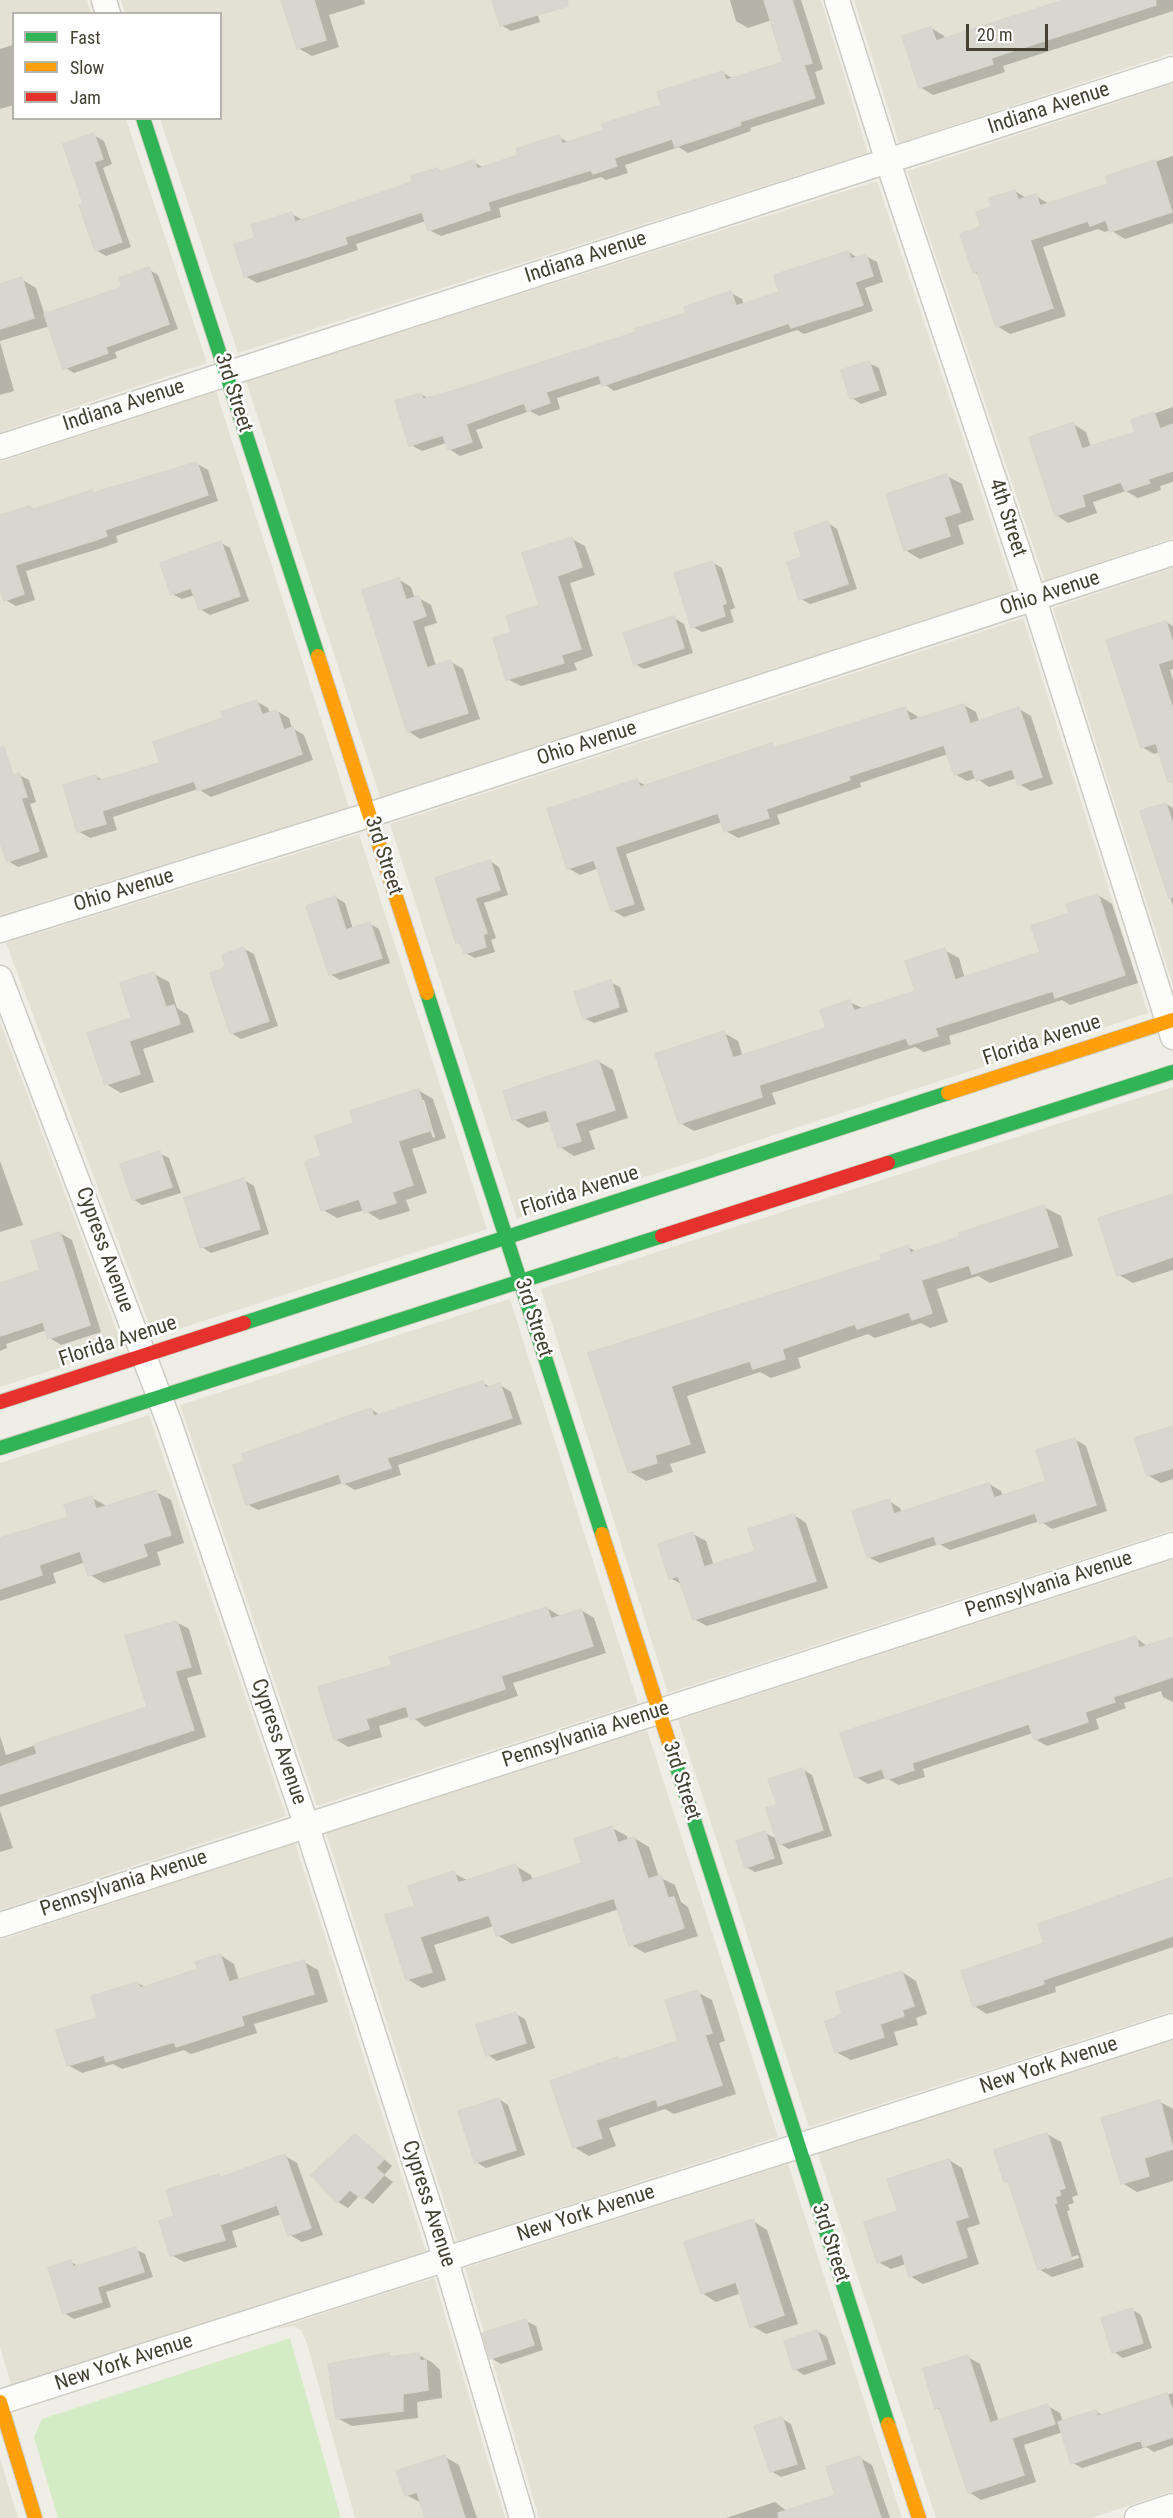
<!DOCTYPE html>
<style>
body{margin:0}
#map{position:relative;width:1173px;height:2518px;overflow:hidden;background:#eeeee6;font-family:"Roboto Condensed",sans-serif}
canvas{display:block}
.legend{position:absolute;left:12px;top:12px;width:210px;height:108px;box-sizing:border-box;background:#fff;border:2px solid #b4b3ad;margin:0;padding:8px 10px;list-style:none;font-size:18px;color:#444133}
.legend li{display:flex;align-items:center;gap:12px;height:30px}
.legend b{width:30px;border:2px solid #b4b3ad}
.scale{position:absolute;left:966px;top:24px;width:82px;height:27px;box-sizing:border-box;border:3px solid #444133;border-top:0;padding-left:8px;font-size:18px;line-height:21px;white-space:nowrap;color:#444133;-webkit-text-stroke:4px #fff;paint-order:stroke}
</style>
<div id="map">
<canvas width="1173" height="2518"></canvas>
<ul class="legend">
<li><b style="height:8px;background:#30b455"></b>Fast</li>
<li><b style="height:8px;background:#ff9f0a"></b>Slow</li>
<li><b style="height:8px;background:#e5322d"></b>Jam</li>
</ul>
<div class="scale">20 m</div>
</div>
<script>
const ctx = document.querySelector('canvas').getContext('2d');
ctx.lineJoin = 'round';
function paint(path, color) { ctx.fillStyle = color; ctx.fill(path, 'evenodd'); }
function strokePath(path, color, width, dash) { ctx.strokeStyle = color; ctx.lineWidth = width; ctx.lineCap = dash ? 'butt' : 'round'; ctx.setLineDash(dash || []); ctx.stroke(path); }
function drawText(font, color, halo, rows, align = 'center') {
  ctx.font = font + ' "Roboto Condensed",sans-serif'; ctx.lineWidth = 5; ctx.setLineDash([]); ctx.textBaseline = 'middle'; ctx.strokeStyle = halo; ctx.fillStyle = color; for (const [text, x, y, turn = 0] of rows) {
    ctx.save(); ctx.translate(x, y); ctx.rotate((+turn || 0) * Math.PI / 180); ctx.textAlign = isNaN(turn) ? turn : align; if (halo) ctx.strokeText(text, 0, 0); ctx.fillText(text, 0, 0); ctx.restore();
  }
}
const residential = new Path2D(`
 M0,0H87L91,13L14,14V118L126,119L207,363L0,432Z
 M121,0H821L868,153L238,353L160,119L220,118V14L125,13Z
 M854,0H1173V53L899,143Z
 M1173,84V538L1045,581L907,171Z
 M877,181L1014,591L380,797L246,381Z
 M216,391L349,807L0,915V462Z
 M1173,568V986L1053,608Z
 M1023,618L1148,1013L517,1219L390,824Z
 M359,834L487,1229L154,1337L6,943Z
 M0,1022L123,1347L0,1387Z
 M1173,1087V1530L668,1693L541,1289Z
 M510,1299L638,1703L317,1806L180,1405Z
 M149,1415L286,1816L0,1910V1463Z
 M1173,1560V2011L809,2127L678,1720Z
 M647,1730L778,2137L457,2241L326,1833Z
 M295,1843L426,2251L11,2384L0,2348V1940Z
 M1173,2041V2491L1091,2518H936L818,2154Z
 M788,2164L902,2518H539L465,2268Z
 M434,2278L505,2518H355L307,2343L301,2330L294,2326L271,2330Z
 M0,2458L18,2518H0Z`);
const green = new Path2D(`
 M290,2338L341,2518H58L34,2437L42,2419Z`);
const shadow = new Path2D(`
 M283,0H364L365,4L329,15L339,47L312,56L298,48Z
 M493,0H533L540,22L511,31L501,25Z
 M730,0H801L823,69L815,72L825,104L750,128L751,131L688,153L679,147L625,165L628,173L606,180L601,177L499,208L501,217L441,236L429,230L426,221L356,244L358,250L257,283L245,276L256,239L292,214L304,221L414,183L437,169L443,172L474,162L484,168L520,156L559,137L569,143L606,131L663,106L723,73L734,79L785,63L772,20L748,28L736,21Z
 M1070,0H1173V11L1003,66L1005,72L933,95L920,87L931,28L944,36L946,40Z
 M12,41H14V105L0,109V49L13,45Z
 M94,135L104,141L112,164L103,168L131,247L106,256L96,250L85,204Z
 M1173,156V223L1125,239L1110,230L1105,232L1098,229L1043,247L1066,316L1010,334L997,326L980,276L974,272L983,228L993,208L1015,191L1028,199L1036,196L1049,204L1110,185L1108,177Z
 M848,252L858,258L866,256L877,262L883,282L865,288L873,311L804,334L797,330L614,391L603,383L557,398L560,409L539,416L530,411L476,430L483,448L460,456L449,449L446,443L422,451L411,445L421,394L429,399L638,333L688,314L731,293L742,299L744,305L781,293Z
 M148,269L158,275L178,329L115,352L117,358L74,373L64,367L50,326L0,341V285L21,279L36,288L45,316L124,288Z
 M0,342L14,391L0,395Z
 M869,363L879,368L887,395L861,404L852,398Z
 M1173,407V482L1160,486L1161,490L1138,498L1126,491L1093,502L1097,513L1068,523L1056,515L1073,424L1086,432L1091,448L1137,433L1133,421Z
 M196,463L208,470L218,501L116,536L118,542L105,547L26,571L35,600L16,606L5,600L0,584V516L30,507L35,510L92,491L96,494Z
 M947,476L962,484L974,520L958,525L964,544L920,559L905,550Z
 M828,523L837,529L857,589L810,604L801,599L804,558Z
 M572,539L585,546L595,575L570,583L593,656L574,663L577,670L521,686L507,679L513,632L541,606Z
 M221,543L230,548L249,601L210,615L200,609L195,595L182,599L172,594Z
 M712,562L722,568L735,608L730,610L734,622L702,632L693,627Z
 M398,579L411,587L415,599L419,598L431,605L437,623L424,627L436,666L451,662L463,669L480,719L420,739L408,731Z
 M674,618L684,624L693,653L644,669L635,664Z
 M1166,622L1173,626V669L1170,670L1173,680V783L1170,781L1160,752L1154,754L1142,747Z
 M256,701L268,708L270,714L277,711L289,718L292,728L304,735L313,760L211,797L198,789L113,817L117,830L90,838L78,831L96,776L104,781L162,764L225,719Z
 M964,705L976,712L979,722L1019,709L1031,716L1053,784L1031,791L1019,784L1017,778L989,787L976,778L967,781L955,774L948,754L860,783L861,787L777,815L780,824L738,838L726,831L722,822L626,854L645,910L624,917L612,910L599,868L580,875L568,868L637,781L647,786L772,745L778,749L905,709L917,716L918,720Z
 M19,775L29,780L36,802L30,804L48,857L18,867L8,861L0,838V781Z
 M1166,804L1173,808V906L1142,812Z
 M490,861L499,867L508,895L484,903L496,938L491,940L495,952L475,958L465,953L463,946L457,942Z
 M1098,895L1112,904L1138,983L1070,1005L1062,1000L949,1036L951,1044L924,1052L915,1047L772,1093L776,1104L694,1131L680,1123L724,1033L738,1041L743,1057L828,1029L850,1002L864,1009L917,992L944,950L959,958L965,979L1042,953Z
 M335,897L345,903L353,929L370,924L379,929L390,963L340,980L330,974Z
 M244,949L254,954L278,1026L241,1039L231,1033L228,968Z
 M154,974L169,982L177,1008L188,1015L194,1032L143,1049L154,1082L121,1093L106,1084Z
 M610,982L620,987L628,1012L594,1023L584,1018Z
 M598,1061L613,1070L628,1118L589,1131L595,1149L574,1156L560,1147L551,1121L528,1128L514,1119Z
 M418,1090L433,1099L446,1138L412,1149L427,1193L406,1200L410,1211L380,1220L364,1210L337,1218L323,1210V1157L356,1124ZM420,1100H424L435,1137L433,1138Z
 M159,1153L169,1158L181,1193L142,1205L133,1199Z
 M0,1161L23,1225L0,1232Z
 M244,1180L254,1186L269,1234L211,1253L202,1247Z
 M1173,1196V1270L1133,1283L1119,1275Z
 M1044,1207L1061,1216L1073,1256L990,1283L978,1276L937,1289L948,1322L930,1328L921,1323L875,1338L868,1334L798,1358L801,1368L771,1378L760,1372L687,1396L706,1453L670,1464L673,1472L646,1481L629,1471L590,1354L883,1261L908,1247L917,1252Z
 M60,1233L72,1240L101,1332L61,1345L50,1338L47,1330L6,1344L7,1348L0,1351V1284L42,1271Z
 M483,1383L492,1388L500,1385L511,1392L522,1424L398,1465L401,1475L355,1490L343,1483L258,1510L247,1504L371,1409L381,1416Z
 M1173,1428V1479L1161,1483L1148,1475Z
 M1074,1439L1086,1446L1107,1511L1052,1529L1040,1521L950,1550L939,1544L880,1563L868,1557L889,1501L900,1508L902,1513L989,1484L1001,1491L1003,1497L1048,1482Z
 M156,1492L171,1500L184,1543L157,1552L161,1565L104,1583L90,1575L86,1562L53,1573L56,1583L0,1601V1540L70,1518L92,1498L107,1506Z
 M794,1515L806,1523L828,1588L707,1626L694,1619L683,1585L670,1578L693,1534L706,1541L714,1566L757,1551Z
 M547,1608L560,1616L581,1610L594,1618L606,1653L513,1683L518,1696L425,1727L411,1716L379,1726L382,1737L348,1747L335,1739L394,1666Z
 M176,1622L189,1629L202,1674L187,1678L206,1737L0,1807V1736L6,1755L148,1708Z
 M1135,1637L1148,1647L1173,1638V1702L1163,1697L1161,1691L1124,1703L1126,1708L1096,1719L1099,1729L1047,1746L1035,1739L1033,1733L923,1769L925,1777L899,1785L886,1778L868,1784L856,1777Z
 M802,1769L812,1775L832,1836L789,1849L780,1844L778,1806Z
 M0,1811L13,1848L0,1852Z
 M612,1828L627,1836L628,1841L634,1838L649,1847L659,1877L675,1885L681,1902L688,1907L698,1936L645,1953L631,1945L619,1909L512,1944L497,1935L494,1926L434,1945L446,1980L422,1988L407,1979L416,1907L453,1873L469,1881L516,1866L531,1875L533,1881L584,1864Z
 M765,1833L775,1838L783,1864L755,1872L746,1867Z
 M1173,1880V1947L1055,1987L1056,1992L987,2014L974,2006L1046,1944Z
 M220,1955L234,1964L239,1981L304,1962L318,1970L328,2002L254,2024L257,2033L191,2054L184,2050L122,2069L113,2064L82,2073L68,2065L99,2019L138,1983L145,1987L200,1970Z
 M902,1972L916,1981L927,2014L916,2018L918,2025L894,2032L898,2045L851,2060L836,2052L844,2015Z
 M697,1992L712,2000L725,2041L719,2043L736,2094L674,2114L665,2109L609,2128L616,2146L589,2156L574,2147L618,2059L621,2061L680,2042Z
 M516,2014L525,2019L535,2048L497,2061L488,2055Z
 M499,2099L508,2105L525,2155L486,2168L476,2162Z
 M1160,2102L1173,2109V2181L1137,2192L1122,2183Z
 M1047,2134L1061,2142L1078,2195L1072,2197L1074,2203L1068,2205L1070,2210L1067,2211L1084,2267L1052,2277L1039,2269L1011,2184L1005,2181ZM1078,2255L1079,2258L1047,2269V2265Z
 M356,2136L392,2166L384,2175L393,2182L373,2204L360,2195L348,2208L338,2202L313,2175Z
 M285,2156L297,2163L323,2235L302,2242L290,2235L282,2214L232,2231L237,2247L184,2262L171,2255L218,2176L222,2178Z
 M949,2160L962,2168L980,2224L967,2228L979,2264L923,2284L910,2276L906,2264L891,2269L878,2262L900,2212Z
 M753,2221L767,2230L798,2324L766,2334L752,2326L741,2293L716,2302L702,2293Z
 M135,2249L145,2254L153,2277L106,2292L111,2307L74,2319L64,2313L71,2262L80,2267Z
 M1131,2309L1141,2315L1152,2348L1123,2358L1114,2352Z
 M526,2321L536,2326L543,2350L501,2364L491,2358Z
 M817,2331L827,2337L836,2364L804,2375L795,2369Z
 M389,2355L395,2358L419,2355L433,2363L440,2370L442,2398L417,2402L418,2418L352,2426L337,2418L329,2365Z
 M968,2357L980,2364L999,2422L1048,2406L1060,2413L1063,2422L1096,2411L1103,2416L1173,2393V2445L1154,2452L1146,2447L1082,2468L1073,2463L1063,2432L1024,2445L1036,2482L981,2500L969,2492L942,2411L936,2408Z
 M781,2418L791,2424L806,2469L781,2477L771,2471Z
 M445,2457L459,2465L477,2518H427L422,2503L406,2495Z
 M860,2458L872,2465L890,2518H726L775,2502L788,2512L837,2496Z`);
const building = new Path2D(`
 M281,0H314L326,40L297,49Z
 M492,0H567L568,6L500,26Z
 M764,0H792L812,63L804,65L815,98L739,122L741,125L675,147L672,139L614,158L617,166L593,174L591,170L488,202L490,210L428,231L422,212L345,237L347,244L244,277L234,244L255,238L251,225L292,212L295,222L412,182L411,176L438,168L439,172L474,160L477,169L518,155L516,149L559,135L562,144L604,130L602,124L661,105L657,92L723,71L726,80L783,62Z
 M1064,0H1155L1156,5L991,58L993,64L919,88L902,36L931,27L936,41Z
 M94,133L103,159L94,162L122,242L95,251L79,205L83,203L63,144Z
 M1155,160L1172,212L1110,232L1106,220L1090,226L1088,221L1030,240L1053,308L996,327L977,271L973,273L960,234L981,227L976,212L991,207L989,198L1015,190L1018,200L1036,194L1040,206L1108,184L1106,176Z
 M848,251L851,259L866,254L873,276L855,282L863,305L791,328L789,323L602,386L599,375L546,392L550,403L527,411L524,403L466,424L472,442L448,450L443,435L409,446L395,401L421,393L423,399L462,388L636,332L635,329L686,313L684,307L731,291L736,306L779,292L774,275Z
 M149,267L169,324L106,347L108,353L63,369L44,314L122,287L119,278Z
 M22,277L34,318L0,329V284Z
 M869,361L879,390L850,399L841,370Z
 M1154,412L1160,429L1173,424V471L1148,479L1150,483L1125,491L1121,482L1082,495L1085,506L1055,516L1029,437L1073,423L1082,449L1135,432L1131,420Z
 M197,462L208,495L105,530L107,536L93,541L15,565L24,594L4,601L0,589V515L30,506L32,510L92,490L93,493Z
 M947,474L960,512L944,517L950,536L904,551L886,494Z
 M828,521L848,584L799,600L787,562L802,557L794,533Z
 M572,537L582,567L557,576L581,649L561,655L564,663L506,680L493,638L511,632L506,616L539,605L522,553Z
 M221,541L240,596L199,610L191,588L171,595L160,563Z
 M713,561L726,603L722,605L725,616L691,628L674,573Z
 M399,578L406,600L419,596L426,616L412,621L427,668L451,660L468,713L407,732L362,590Z
 M674,616L684,648L634,665L623,633Z
 M1166,621L1173,643V659L1158,664L1173,709V781L1168,782L1156,743L1141,748L1106,640Z
 M257,700L262,715L277,710L284,730L293,727L302,754L198,791L194,781L102,811L106,824L77,832L63,785L96,775L98,781L160,763L153,742L223,718L221,712Z
 M964,704L970,724L1019,707L1042,777L1018,785L1012,769L976,781L972,769L954,775L944,745L849,776L850,780L766,809L769,818L724,832L718,813L615,847L634,904L611,911L594,860L567,869L547,809L637,779L640,787L772,743L774,748L905,707L910,721Z
 M4,747L13,775L19,773L27,797L21,798L39,851L7,862L0,842V748Z
 M1166,803L1173,824V897L1169,898L1140,811Z
 M490,860L500,890L475,898L487,933L483,935L486,947L464,954L460,942L456,943L435,878Z
 M1098,894L1125,975L1055,998L1053,991L935,1028L938,1036L909,1045L906,1038L759,1085L762,1097L679,1124L655,1054L724,1031L733,1058L826,1028L820,1010L850,1000L854,1011L915,991L905,961L945,948L955,980L1040,952L1031,926L1069,913L1066,904Z
 M335,896L346,930L370,922L382,958L329,975L306,906Z
 M244,947L269,1021L230,1034L210,973L226,967L222,955Z
 M154,972L166,1007L174,1005L180,1024L129,1041L140,1074L105,1085L87,1033L131,1018L120,983Z
 M611,980L619,1007L583,1019L574,992Z
 M598,1060L615,1110L575,1123L581,1141L558,1148L546,1110L512,1120L503,1091Z
 M418,1089L432,1130L398,1141L413,1185L392,1192L396,1203L364,1213L359,1199L321,1211L305,1162L321,1156L315,1136L354,1123L350,1111Z
 M160,1151L172,1187L132,1200L120,1164Z
 M244,1178L260,1229L200,1248L184,1198Z
 M1173,1194V1257L1117,1276L1098,1218Z
 M1044,1205L1058,1247L972,1274L969,1265L921,1280L932,1313L912,1320L909,1312L857,1329L855,1324L782,1349L785,1359L753,1369L750,1361L671,1386L690,1444L655,1455L657,1463L628,1472L588,1353L881,1260L880,1255L908,1245L910,1253L960,1237L959,1233Z
 M60,1232L90,1325L48,1339L43,1322L0,1336V1283L40,1270L31,1241Z
 M483,1381L485,1388L500,1383L512,1418L387,1458L391,1468L342,1484L339,1474L246,1505L233,1465L244,1461L242,1454L371,1408L374,1416Z
 M1173,1426V1468L1147,1476L1134,1438Z
 M1075,1438L1096,1505L1039,1524L1035,1513L937,1545L934,1536L867,1558L852,1511L889,1499L894,1514L989,1483L994,1498L1046,1481L1036,1450Z
 M156,1490L171,1535L143,1544L147,1556L88,1576L80,1551L39,1565L42,1575L0,1589V1538L68,1517L64,1505L92,1496L96,1509Z
 M794,1514L816,1581L693,1620L678,1576L669,1579L658,1544L693,1532L704,1567L755,1551L748,1529Z
 M547,1607L551,1619L581,1609L593,1646L501,1676L505,1689L410,1720L406,1706L366,1719L369,1729L334,1740L318,1687L392,1665L389,1657Z
 M177,1621L191,1667L175,1671L194,1730L0,1794V1767L37,1754L34,1744L147,1707L125,1636Z
 M1136,1636L1139,1648L1173,1637V1677L1113,1697L1115,1702L1085,1712L1088,1722L1034,1740L1029,1724L912,1763L914,1770L886,1780L882,1769L855,1778L840,1733Z
 M803,1768L823,1830L778,1845L766,1808L777,1805L768,1779Z
 M612,1826L618,1843L634,1837L648,1879L661,1875L668,1898L674,1897L684,1928L629,1946L614,1898L496,1936L489,1915L420,1937L432,1972L406,1980L385,1915L415,1906L408,1886L454,1871L458,1883L516,1864L522,1883L582,1863L574,1839Z
 M765,1831L774,1858L745,1868L736,1841Z
 M1173,1877V1936L1043,1980L1044,1984L973,2007L961,1971L1044,1943L1038,1924Z
 M220,1954L229,1982L304,1960L314,1994L241,2016L244,2025L176,2047L174,2042L106,2062L104,2055L67,2066L56,2030L97,2018L91,1996L138,1982L140,1988L198,1969L195,1962Z
 M902,1971L914,2006L902,2010L904,2016L880,2024L884,2037L835,2053L825,2022L842,2014L836,1992Z
 M698,1990L712,2033L705,2035L722,2085L658,2106L656,2099L596,2120L602,2138L573,2148L550,2081L618,2057L619,2060L678,2041L665,2000Z
 M516,2012L526,2043L486,2056L476,2025Z
 M499,2098L516,2150L475,2163L458,2111Z
 M1160,2100L1173,2149L1144,2158L1149,2176L1121,2184L1101,2118Z
 M1047,2133L1065,2188L1059,2190L1061,2195L1055,2197L1057,2203L1054,2204L1072,2259L1038,2270L1008,2181L1004,2182L994,2150Z
 M355,2134L384,2159L376,2168L384,2175L362,2199L350,2190L337,2203L311,2175Z
 M285,2154L311,2228L288,2236L277,2205L220,2225L225,2240L170,2256L159,2221L174,2216L166,2190L219,2174V2178Z
 M949,2159L968,2217L955,2221L967,2257L909,2277L902,2254L877,2263L864,2222L898,2211L887,2179Z
 M753,2219L784,2315L750,2327L736,2282L701,2294L684,2242Z
 M136,2247L144,2272L97,2287L102,2302L63,2314L48,2268L71,2260L73,2267Z
 M1132,2308L1143,2343L1112,2353L1101,2318Z
 M526,2319L534,2345L490,2359L482,2333Z
 M817,2330L827,2359L793,2370L784,2341Z
 M389,2353V2357L419,2353L420,2361L426,2360L428,2390L403,2394V2411L336,2419L328,2364Z
 M968,2355L990,2423L1048,2404L1055,2424L1012,2438L1024,2475L968,2493L939,2407L935,2409L923,2369Z
 M1167,2393L1173,2411V2437L1143,2447L1141,2440L1071,2464L1058,2422L1096,2410L1098,2416Z
 M782,2417L797,2464L770,2472L754,2426Z
 M445,2455L465,2518H425L417,2492L405,2496L396,2471Z
 M860,2456L881,2518H779L778,2513L835,2495L826,2467Z`);
const street = new Path2D(`
 M104,0L108,14
 M837,0L888,162L1034,599L1173,1037
 M0,447L1173,69
 M0,930L369,815L1173,553
 M0,978L169,1422L306,1824L438,2234L522,2518
 M0,1925L1173,1545
 M0,2402L1173,2026
 M1137,2518L1173,2506`);
const fast = new Path2D(`
 M143,118L318,656
 M427,993L602,1534
 M888,1163L1173,1072
 M244,1323L948,1093
 M0,1448L662,1236
 M673,1755L888,2424`);
const slow = new Path2D(`
 M318,656L427,993
 M948,1093L1173,1020
 M602,1534L673,1755
 M0,2402L35,2518
 M888,2424L919,2518`);
const jam = new Path2D(`
 M662,1236L888,1163
 M0,1402L244,1323`);
const streetNames = [
 ["Indiana Avenue",1049,109,-18],
 ["Indiana Avenue",586,258,-18],
 ["3rd Street",233,393,72],
 ["Indiana Avenue",124,406,-18],
 ["4th Street",1007,518,72],
 ["Ohio Avenue",1050,594,-18],
 ["Ohio Avenue",587,744,-18],
 ["3rd Street",383,856,72],
 ["Ohio Avenue",124,891,-17],
 ["Florida Avenue",1042,1041,-18],
 ["Florida Avenue",580,1192,-18],
 ["Cypress Avenue",104,1250,70],
 ["3rd Street",533,1318,72],
 ["Florida Avenue",118,1342,-18],
 ["Pennsylvania Avenue",1049,1585,-18],
 ["Pennsylvania Avenue",586,1735,-18],
 ["Cypress Avenue",278,1742,71],
 ["3rd Street",681,1781,72],
 ["Pennsylvania Avenue",124,1884,-18],
 ["New York Avenue",1049,2066,-18],
 ["Cypress Avenue",428,2204,72],
 ["New York Avenue",586,2214,-18],
 ["3rd Street",830,2243,72],
 ["New York Avenue",124,2363,-18]
];
paint(residential, '#e3e1d3');
paint(green, '#d5ebc5');
paint(shadow, '#0003');
paint(building, '#d8d7cf');
strokePath(building, '#d7d5cc', 1.5);
strokePath(street, '#ccccc4', 27);
strokePath(fast, '#ceccbd', 16);
strokePath(slow, '#ceccbd', 16);
strokePath(jam, '#ceccbd', 16);
strokePath(street, '#fcfcfb', 24);
strokePath(fast, '#30b455', 14);
strokePath(slow, '#ff9f0a', 14);
strokePath(jam, '#e5322d', 14);
drawText('21px', '#444133', '#fff', streetNames);
</script>
